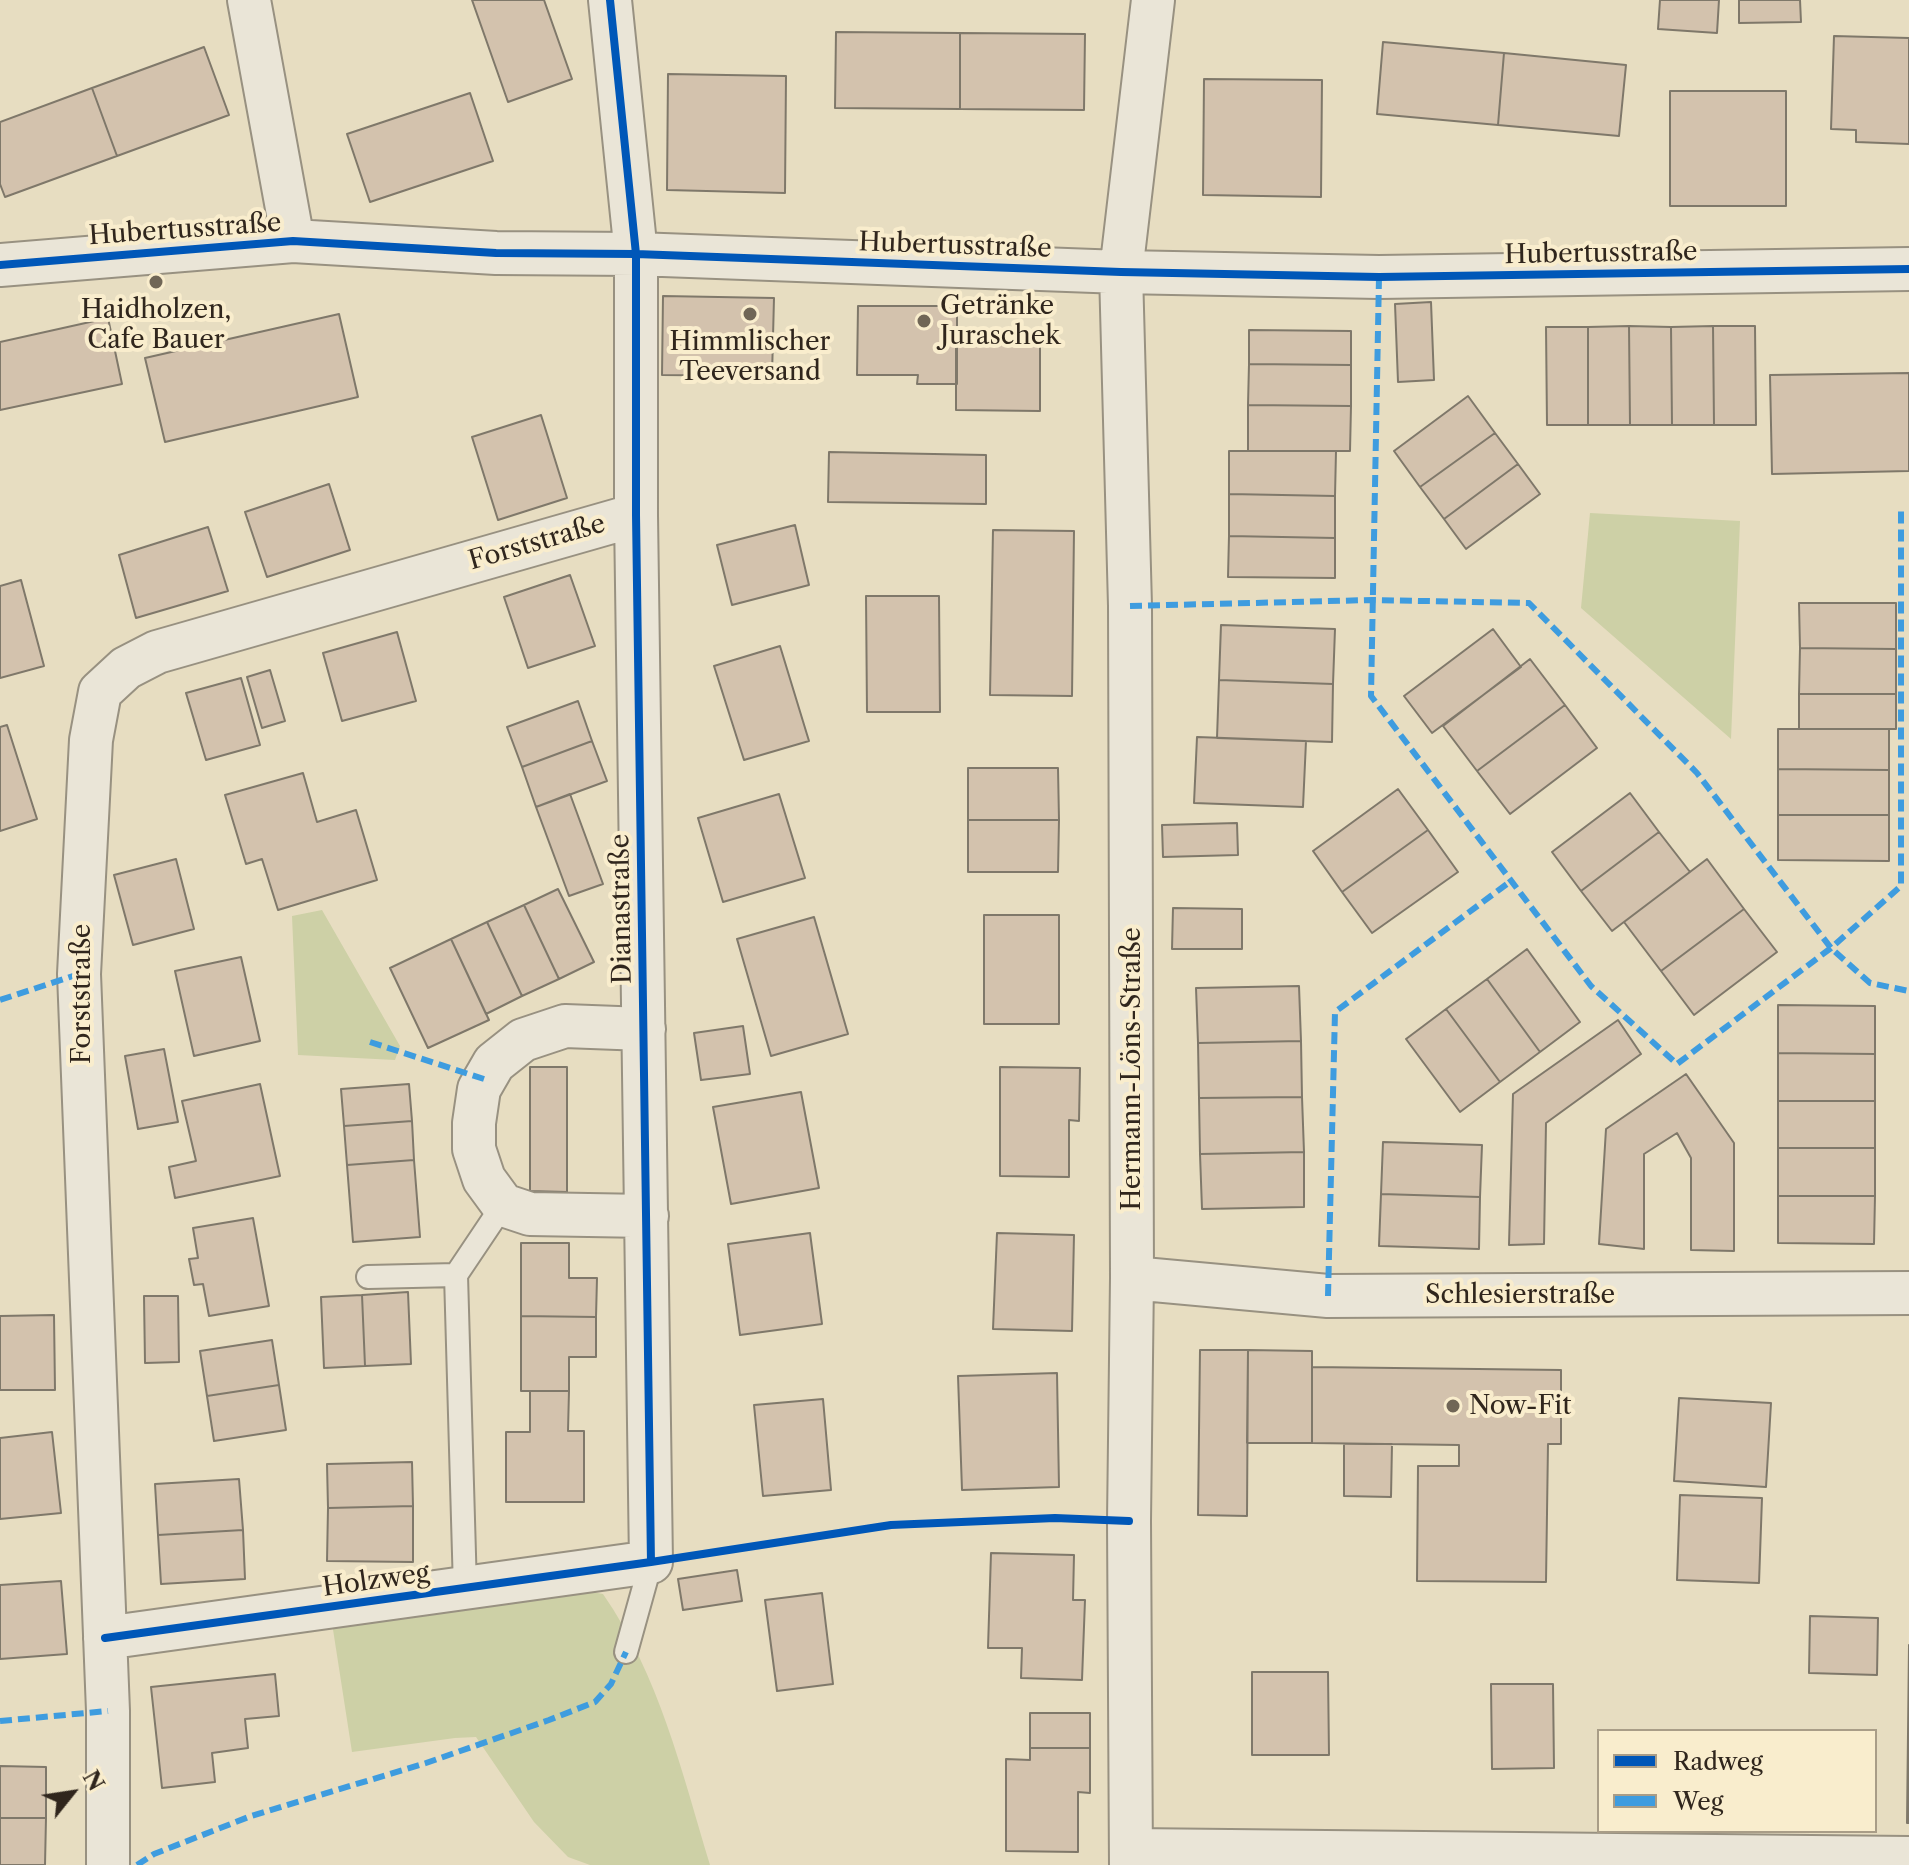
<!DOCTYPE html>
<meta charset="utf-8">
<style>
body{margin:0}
#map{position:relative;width:1909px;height:1865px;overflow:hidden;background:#e7ddc1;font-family:"Libre Caslon Text",serif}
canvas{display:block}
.legend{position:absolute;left:1597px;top:1729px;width:280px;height:104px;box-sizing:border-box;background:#f9edcd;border:2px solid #a99d87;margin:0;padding:10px 14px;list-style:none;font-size:24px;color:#30261d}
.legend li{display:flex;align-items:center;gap:16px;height:40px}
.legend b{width:40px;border:2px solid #a99d87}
.north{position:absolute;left:32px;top:1753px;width:80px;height:80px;-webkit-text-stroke:6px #f9edcd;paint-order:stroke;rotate:60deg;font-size:22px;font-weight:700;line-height:32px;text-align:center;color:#30261d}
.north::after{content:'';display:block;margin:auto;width:28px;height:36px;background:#30261d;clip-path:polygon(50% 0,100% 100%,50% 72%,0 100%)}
</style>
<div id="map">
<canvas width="1909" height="1865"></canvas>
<ul class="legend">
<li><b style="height:10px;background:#0057b8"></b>Radweg</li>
<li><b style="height:10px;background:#3e9cdf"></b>Weg</li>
</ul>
<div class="north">N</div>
</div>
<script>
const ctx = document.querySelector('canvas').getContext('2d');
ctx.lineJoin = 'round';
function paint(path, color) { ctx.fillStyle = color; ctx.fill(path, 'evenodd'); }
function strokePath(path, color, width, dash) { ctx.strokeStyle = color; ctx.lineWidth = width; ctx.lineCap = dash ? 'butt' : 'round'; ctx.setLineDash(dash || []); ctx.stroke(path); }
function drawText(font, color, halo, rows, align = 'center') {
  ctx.font = font + ' "Libre Caslon Text",serif'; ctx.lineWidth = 8; ctx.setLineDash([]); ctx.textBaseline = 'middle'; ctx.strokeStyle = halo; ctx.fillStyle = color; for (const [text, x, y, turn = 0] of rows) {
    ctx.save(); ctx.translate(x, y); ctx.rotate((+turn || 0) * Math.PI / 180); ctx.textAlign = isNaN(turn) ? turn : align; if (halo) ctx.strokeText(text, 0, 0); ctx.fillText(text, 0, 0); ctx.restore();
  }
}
const green = new Path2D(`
 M1590,513L1740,521L1731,739L1581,608Z
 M322,910L400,1046L395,1060L298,1055L292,916Z
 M576,1589L603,1594C659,1675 682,1772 710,1865H590L568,1857L534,1822L476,1737L455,1738L352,1752L332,1623Z`);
const building = new Path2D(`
 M472,0H544L572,79L508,102Z
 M1660,0H1719L1717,33L1658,29Z
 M1739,0H1800L1801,22L1739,23Z
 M836,32L960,33V109L835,108Z
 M960,33L1085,34L1084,110L960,109Z
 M1834,36L1909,38V144L1856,142V130L1831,129Z
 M1383,42L1504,53L1498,125L1377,114Z
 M204,47L229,115L117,156L92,88Z
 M1504,53L1626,65L1619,136L1498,125Z
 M668,74L786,76L785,193L667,190Z
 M1204,79L1322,80L1321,197L1203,195Z
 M92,88L117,156L5,197L0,184V122Z
 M1670,91H1786V206H1670Z
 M470,93L493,161L370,202L347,134Z
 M663,296L774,298L772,376L662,375Z
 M1431,302L1434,380L1398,382L1395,304Z
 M858,306H957V384H917L918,375H857Z
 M339,314L358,397L165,442L145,358Z
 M108,318L122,384L0,410V342Z
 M1629,326L1671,327L1672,425H1630Z
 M1629,326L1630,425H1588V327Z
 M1713,326H1755L1756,425H1714Z
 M1713,326L1714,425H1672L1671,327Z
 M1546,327H1588V425H1547Z
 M1249,330L1351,331V365L1249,364Z
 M956,335H1040V411L956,410Z
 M1249,364L1351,365V406L1248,405Z
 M1909,373V471L1772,474L1770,375Z
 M1468,396L1495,433L1420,487L1394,451Z
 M1248,405L1351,406L1350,451H1248Z
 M541,415L567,498L498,520L472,437Z
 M1495,433L1518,464L1444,519L1420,487Z
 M1229,451H1336L1335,496L1229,494Z
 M829,452L986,455V504L828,502Z
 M1518,464L1540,494L1466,549L1444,519Z
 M329,484L350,550L267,577L245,512Z
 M1229,494L1335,496V538L1229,536Z
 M795,525L809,585L732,605L717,545Z
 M208,527L228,591L136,618L119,555Z
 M993,530L1074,531L1072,696L990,695Z
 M1229,536L1335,538V578L1228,577Z
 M570,575L595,646L528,668L504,597Z
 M21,580L44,666L0,678V586Z
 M866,596H939L940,712H867Z
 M1799,603H1896V649L1800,648Z
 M1221,625L1335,629L1333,684L1219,680Z
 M1493,629L1521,667L1432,733L1404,696Z
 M397,632L416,701L342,721L323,653Z
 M780,646L809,741L744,760L714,666Z
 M1800,648L1896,649V694H1799Z
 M1530,659L1565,705L1477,771L1443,726Z
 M270,670L285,721L262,728L247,677Z
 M241,678L260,745L206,760L186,693Z
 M1219,680L1333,684L1332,742L1217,738Z
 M1799,694H1896V729H1799Z
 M578,701L592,741L522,767L507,727Z
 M1565,705L1597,748L1510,814L1477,771Z
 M7,725L37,819L0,831V727Z
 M1778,729H1889V770L1778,769Z
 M1197,737L1306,741L1303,807L1194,803Z
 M592,741L607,781L536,807L522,767Z
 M968,768H1058L1059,820H968Z
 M1778,769L1889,770V815H1778Z
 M303,773L317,822L356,810L377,880L278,910L262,859L246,864L225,795Z
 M1398,789L1428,830L1342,892L1313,851Z
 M1630,793L1659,832L1581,891L1552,852Z
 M570,794L603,884L569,896L536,807Z
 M779,794L805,878L723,902L698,818Z
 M1778,815H1889V861L1778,860Z
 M968,820H1059L1058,872H968Z
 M1237,823L1238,855L1163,857L1162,825Z
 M1428,830L1458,872L1372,933L1342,892Z
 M1659,832L1690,872L1612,931L1581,891Z
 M176,859L194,929L133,945L114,875Z
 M1707,859L1744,909L1661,971L1624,922Z
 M558,889L594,962L559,979L524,905Z
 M524,905L559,979L522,996L487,922Z
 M1173,908L1242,909V949H1172Z
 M1744,909L1777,952L1694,1015L1661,971Z
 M984,915H1059V1024H984Z
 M814,917L848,1034L771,1056L737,939Z
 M487,922L522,996L486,1014L451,939Z
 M451,939L489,1020L428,1048L390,968Z
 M1527,949L1580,1022L1540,1052L1487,979Z
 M241,957L260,1041L194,1056L175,971Z
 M1487,979L1540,1052L1500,1082L1446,1009Z
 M1299,986L1301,1041L1198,1043L1196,988Z
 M1778,1005L1875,1006V1054L1778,1053Z
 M1446,1009L1500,1082L1460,1112L1406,1039Z
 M1618,1020L1641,1054L1546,1123L1544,1244L1509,1245L1513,1094Z
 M743,1026L750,1074L701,1080L694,1033Z
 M1301,1041L1302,1097L1199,1098L1198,1043Z
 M164,1049L178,1122L138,1129L125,1056Z
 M1778,1053L1875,1054V1101H1778Z
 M530,1067H567V1192L530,1191Z
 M1000,1067L1080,1068L1079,1121L1069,1120V1177L1000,1176Z
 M1686,1074L1734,1143V1251L1691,1250V1158L1677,1133L1644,1154V1249L1599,1244L1606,1129Z
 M260,1084L280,1176L175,1198L169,1167L196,1161L182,1101Z
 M409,1084L412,1121L344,1126L341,1089Z
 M801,1092L819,1188L731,1204L713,1107Z
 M1302,1097L1304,1152L1200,1154L1199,1098Z
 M1778,1101H1875V1148H1778Z
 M412,1121L414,1160L347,1165L344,1126Z
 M1383,1142L1482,1145L1480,1197L1381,1194Z
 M1778,1148H1875V1196H1778Z
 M1304,1152V1207L1202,1209L1200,1154Z
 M414,1160L420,1237L353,1242L347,1165Z
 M1381,1194L1480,1197L1479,1249L1379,1246Z
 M1778,1196H1875L1874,1244L1778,1243Z
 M253,1218L269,1306L209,1316L203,1284L194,1285L189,1259L198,1258L193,1228Z
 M810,1233L822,1324L740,1335L728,1244Z
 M997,1233L1074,1235L1072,1331L993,1329Z
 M521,1243H569V1278H597L596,1317L521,1316Z
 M408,1292L411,1364L365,1366L362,1295Z
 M362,1295L365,1366L324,1368L321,1297Z
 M144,1296H178L179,1362L145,1363Z
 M54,1315L55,1390H0V1316Z
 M521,1316L596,1317V1357H569V1391H521Z
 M272,1340L279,1385L207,1396L200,1351Z
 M1200,1350H1248L1247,1516L1198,1515Z
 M1248,1350L1312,1351V1443H1247Z
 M1312,1367L1561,1370V1444H1548L1546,1582L1417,1581L1418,1466H1459V1445L1312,1443Z
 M1057,1373L1059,1487L962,1490L958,1376Z
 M279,1385L286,1430L214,1441L207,1396Z
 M530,1391H569L568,1431H584V1502H506V1432H530Z
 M1679,1398L1771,1403L1766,1487L1674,1481Z
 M823,1399L831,1490L763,1496L754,1405Z
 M52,1432L61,1513L0,1519V1438Z
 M1344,1444H1392L1391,1497L1344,1496Z
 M412,1462L413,1506L328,1508L327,1464Z
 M239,1479L243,1530L158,1535L155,1484Z
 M1680,1495L1762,1498L1759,1583L1677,1580Z
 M413,1506V1562L327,1561L328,1508Z
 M243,1530L245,1579L161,1584L158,1535Z
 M991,1553L1074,1555L1073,1600H1085L1082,1680L1021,1678L1022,1648H988Z
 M737,1570L742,1601L683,1610L678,1579Z
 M61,1581L67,1654L0,1659V1585Z
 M822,1593L833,1684L777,1691L765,1600Z
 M1810,1616L1878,1618L1877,1675L1809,1673Z
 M1909,1645V1823H1907Z
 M1252,1672H1328L1329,1755H1252Z
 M275,1674L279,1716L245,1719L248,1748L212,1753L215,1782L162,1788L151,1687Z
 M1491,1684H1553L1554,1768L1492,1769Z
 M1030,1713H1090V1748H1030Z
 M1030,1748H1090V1793L1078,1792V1852L1006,1851V1759L1030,1760Z
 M0,1766L46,1767V1818H0Z
 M0,1818H46L45,1865H0Z`);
const service = new Path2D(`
 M456,1275L465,1589
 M368,1277L456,1275L503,1205
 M626,1652L651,1562`);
const minor = new Path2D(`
 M249,0L293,241
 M0,265L293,241L496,253L636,254L1121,272L1379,277L1909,269
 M644,1029L565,1026L523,1040L494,1063L479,1089L474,1123V1149L484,1179L503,1205L530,1214L647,1216
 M1132,1278L1328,1296L1909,1293
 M105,1638L651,1562L636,515V254L610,0
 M1132,1850L1909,1858
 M108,1865V1711L79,974L91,740L100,692L126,668L157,652L636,515
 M1131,1865L1129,1521L1132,1278L1130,606L1121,272L1153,0`);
const quiet = new Path2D(`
 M1379,277L1371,696L1591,986L1677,1064L1831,948L1901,886V508
 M1130,606L1372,600L1529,603L1697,773L1831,948L1870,983L1909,991
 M0,1000L79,974
 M370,1042L484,1079
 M1328,1296L1335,1012L1511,881
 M0,1721L108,1711
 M137,1865L154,1854L251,1816L426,1763L549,1720L595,1702L611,1684L626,1652`);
const cycleway = new Path2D(`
 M610,0L636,254V515L651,1562
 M0,265L293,241L496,253L636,254L1121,272L1379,277L1909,269
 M105,1638L651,1562L891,1525L1055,1518L1129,1521`);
const markers = [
 [156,282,8,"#706656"],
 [750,314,8,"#706656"],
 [924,321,8,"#706656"],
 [1453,1406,8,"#706656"]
];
const streetNames = [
 ["Hubertusstraße",185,230,-4],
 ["Hubertusstraße",955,246,2],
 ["Hubertusstraße",1601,254,-1],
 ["Forststraße",537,543,-16],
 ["Dianastraße",622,909,-91],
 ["Forststraße",82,994,-90],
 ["Hermann-Löns-Straße",1132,1069,-90],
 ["Schlesierstraße",1520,1295],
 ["Holzweg",376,1581,-8]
];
const poiNames = [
 ["Getränke",940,306],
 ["Juraschek",940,336],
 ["Haidholzen,",156,310,"center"],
 ["Cafe Bauer",156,340,"center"],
 ["Himmlischer",750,342,"center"],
 ["Teeversand",750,372,"center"],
 ["Now-Fit",1469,1406]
];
paint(green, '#cdd0a6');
paint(building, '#d3c2ad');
strokePath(building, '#7f786a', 2);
strokePath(service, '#989181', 26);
strokePath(minor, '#989181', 46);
strokePath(service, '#eae5d7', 22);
strokePath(minor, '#eae5d7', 42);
strokePath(quiet, '#3e9cdf', 6, [12, 6]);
strokePath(cycleway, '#0057b8', 8);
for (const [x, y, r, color] of markers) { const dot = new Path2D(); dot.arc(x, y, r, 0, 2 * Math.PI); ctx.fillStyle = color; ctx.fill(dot); strokePath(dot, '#f9edcd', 3); }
drawText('26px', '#30261d', '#f9edcd', streetNames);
drawText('26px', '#30261d', '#f9edcd', poiNames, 'left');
</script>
